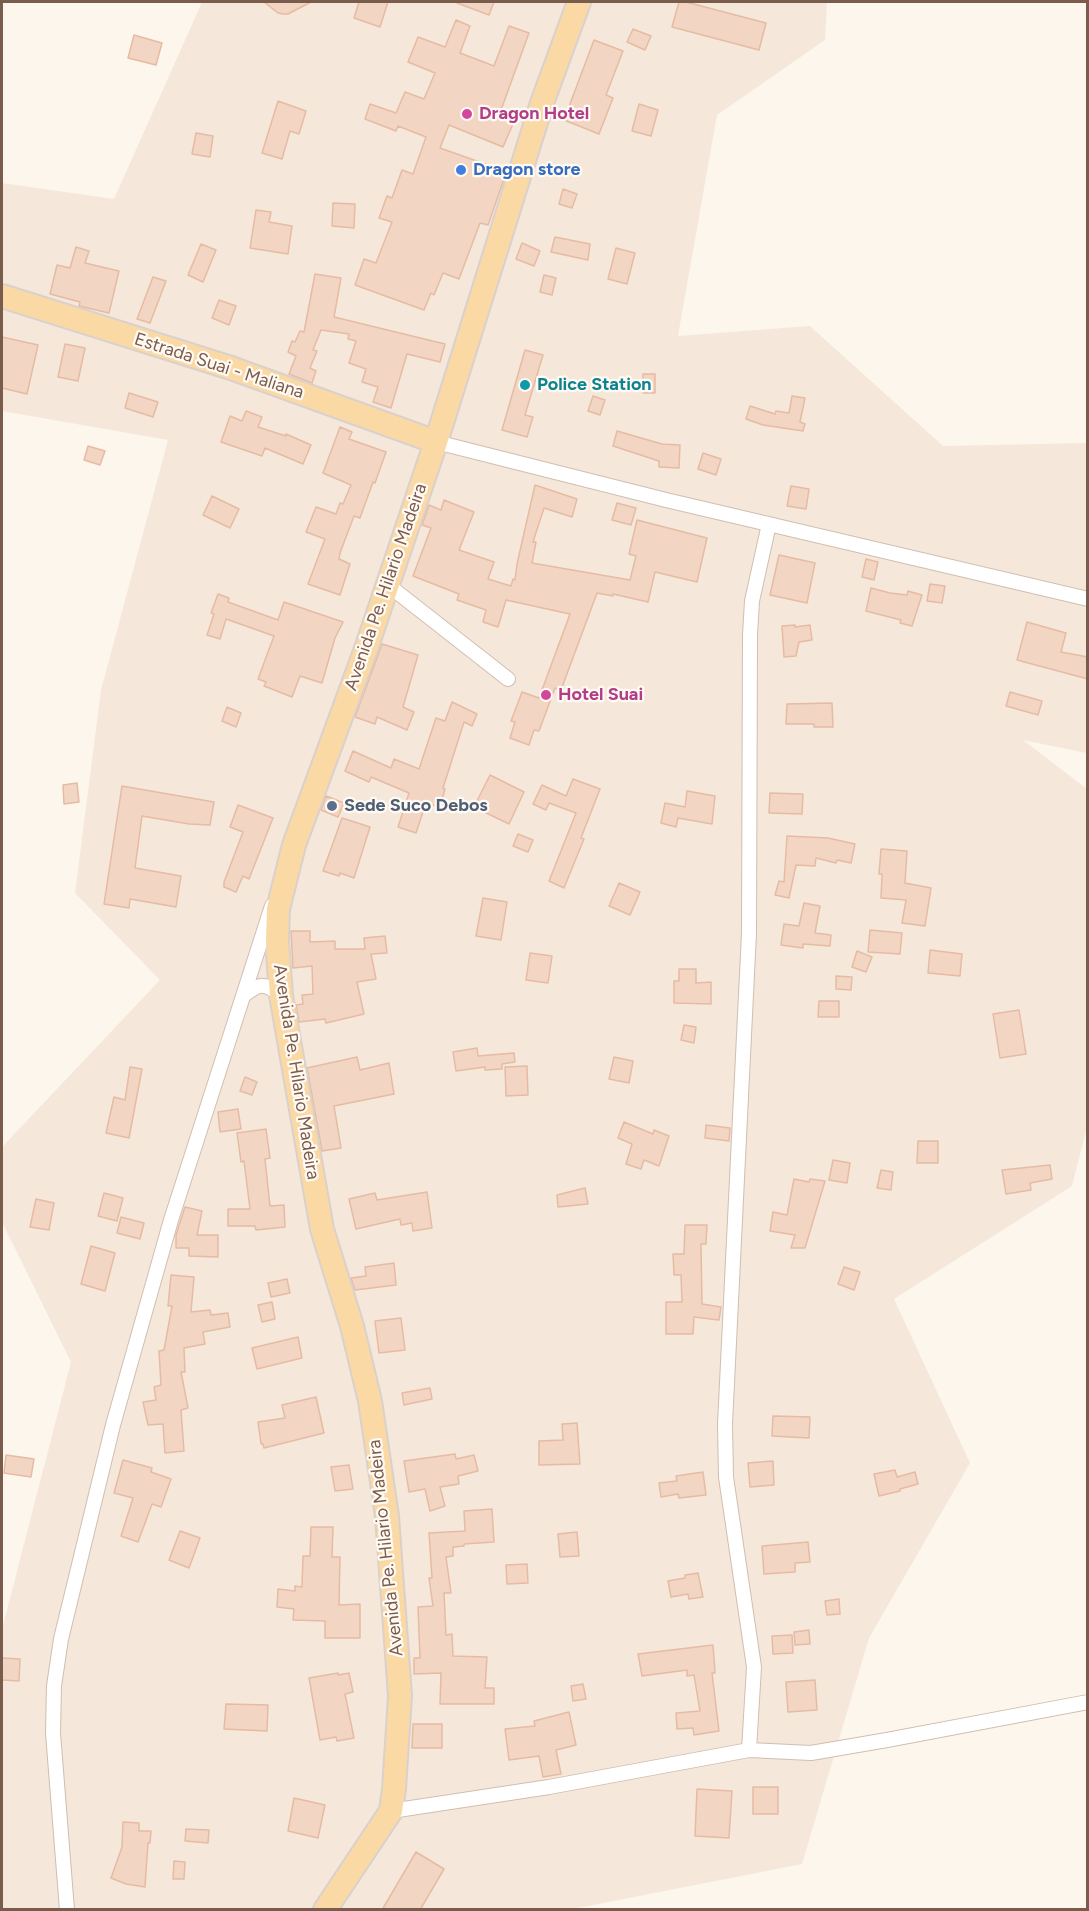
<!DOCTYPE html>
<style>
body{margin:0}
#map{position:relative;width:1089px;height:1911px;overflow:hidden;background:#fdf6ec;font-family:Figtree,sans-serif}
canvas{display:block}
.frame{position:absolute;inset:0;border:3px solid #7a5c4d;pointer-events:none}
</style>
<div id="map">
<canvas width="1089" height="1911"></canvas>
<div class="frame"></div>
</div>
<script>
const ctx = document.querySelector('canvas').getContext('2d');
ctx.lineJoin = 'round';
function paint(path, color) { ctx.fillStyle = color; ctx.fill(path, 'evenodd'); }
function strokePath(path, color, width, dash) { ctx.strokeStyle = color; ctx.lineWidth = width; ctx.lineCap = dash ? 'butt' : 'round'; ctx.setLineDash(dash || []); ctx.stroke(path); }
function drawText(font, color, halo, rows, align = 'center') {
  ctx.font = font + ' Figtree,sans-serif'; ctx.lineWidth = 4.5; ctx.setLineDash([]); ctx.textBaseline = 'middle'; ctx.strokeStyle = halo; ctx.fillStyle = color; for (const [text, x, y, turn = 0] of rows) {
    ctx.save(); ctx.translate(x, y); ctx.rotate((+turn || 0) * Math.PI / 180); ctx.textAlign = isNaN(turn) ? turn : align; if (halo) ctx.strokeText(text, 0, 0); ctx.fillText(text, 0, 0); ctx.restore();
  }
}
const residential = new Path2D(`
 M202,2H827L825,40L717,115L678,336L810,326L943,446L1087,443V753L1023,740L1087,789L1088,1123L1072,1186L894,1299L970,1463L869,1638L802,1864L573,1909H2V1629L71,1362L2,1222V1147L160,980L75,893L101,690L168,440L2,411V183L114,199Z`);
const building = new Path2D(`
 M264,2H311L288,14H283L278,13Z
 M359,2H388L380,27L354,18Z
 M679,2H686L766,23L759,50L672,27Z
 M457,3V2H494L489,15Z
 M456,20L470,26L460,53L494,66L509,26L529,33L501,110L516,117L503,147L449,125L440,148L505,171V176L488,225L480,223L459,279L443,273L434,295L431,293L424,310L355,285L364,259L376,263L392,222L379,218L387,196L392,198L402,170L413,174L426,137L398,126L396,131L365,119L370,104L396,113L405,92L424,99L435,73L408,62L418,37L445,47Z
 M633,29L651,36L645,50L627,42Z
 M134,35L162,43L156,65L128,58Z
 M594,40L623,51L606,95L613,98L599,134L564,120Z
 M278,101L306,111L299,134L290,131L282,159L262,153Z
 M639,104L658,110L651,136L632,131Z
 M196,133L213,136L210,157L192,154Z
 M563,189L577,194L572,208L559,204Z
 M333,203L355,204L354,228L332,226Z
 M256,210L271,212L269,222L292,226L288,254L250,248Z
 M555,237L590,244L588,260L551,252Z
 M522,243L540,251L534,266L516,259Z
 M201,244L216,250L203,282L188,275Z
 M76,247L89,251L85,263L119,271L109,313L79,306L80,302L50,294L57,265L70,268Z
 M616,248L635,253L627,284L608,279Z
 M315,274L341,278L334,317L445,344L440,362L407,354L391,408L373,402L378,387L362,382L366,369L349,363L356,341L348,339L349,334L321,330L313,350L317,351L310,368L316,371L312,383L289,374L296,356L288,352L292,341L295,342L300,331L304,332Z
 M544,275L556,278L552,295L540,292Z
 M153,277L166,281L150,323L137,319Z
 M219,300L236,306L229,325L212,318Z
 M2,337L38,345L27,394L2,388Z
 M65,344L85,348L78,381L58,377Z
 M525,350L543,355L525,415L533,417L527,437L502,430Z
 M643,374H655V393H643Z
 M129,393L158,402L153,417L125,408Z
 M593,396L605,400L600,415L588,411Z
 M792,396L805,398L800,422L805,424L803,431L763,425L746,419L750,406L775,414L776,411L789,413Z
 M246,411L262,417L258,427L286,436V434L311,445L303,464L265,448L262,456L221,442L230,416L242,421Z
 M340,427L352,432L349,439L386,452L375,483L373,482L360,518L354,516L340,553L339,559L350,564L340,595L308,584L325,539L306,532L316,507L336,514L340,503L343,504L351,485L323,473Z
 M617,431L662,444L680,445L679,468L659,467V461L613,446Z
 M88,446L105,451L100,465L84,460Z
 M703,453L721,459L716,475L698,469Z
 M535,485L577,499L572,517L544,508L533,542H536L532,563L630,580L636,556L629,554L637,520L707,538L697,582L655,572L648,602L613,594V596L597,593L561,690L555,688L539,731L534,730L529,745L510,738L515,722L511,721L522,692L539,698L570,614L506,600L498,627L483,622L486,610L457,600L459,594L413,576L431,528L422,525L429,505L441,510L444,500L474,512L459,550L494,562L488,579L511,586L513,579L515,580L517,564Z
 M791,486L809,489L806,509L787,506Z
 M212,496L239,509L230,528L203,515Z
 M617,503L636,508L631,525L612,520Z
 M779,555L815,563L807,603L770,595Z
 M866,559L878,562L874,580L862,577Z
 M930,584L945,586L942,603L927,601Z
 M871,588L890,593L907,595L908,591L922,595L912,626L900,623L901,620L866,611Z
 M218,594L229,598L228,602L278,620L284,602L343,622L335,638L322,683L300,676L292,697L264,686L266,682L258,679L274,636L226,619L220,639L207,635L214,614L211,613Z
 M1027,622L1066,633L1061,652L1088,657V679L1017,660Z
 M795,625V627L810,625L812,640L799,642L796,656L784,657L782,626Z
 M382,644L418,655L403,707L414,712L407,730L377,717L375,724L355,717Z
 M1010,692L1042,701L1038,715L1006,706Z
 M452,702L477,714L472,726L464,722L443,788L445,789L440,807L426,803L416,833L398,827L409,793L371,777L369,782L345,771L353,751L391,768L394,759L419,769L436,718L445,721Z
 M832,703L833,727H814V724H786L787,704Z
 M227,707L241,713L236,727L222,721Z
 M490,775L524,792L509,824L474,807Z
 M573,779L600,789L581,838L584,839L564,888L549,881L576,813L549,803L546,810L533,804L542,785L566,796Z
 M77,783L79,802L64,804L63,785Z
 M122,786L214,802L210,825L189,824L142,816L135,868L181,876L176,907L130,899L129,908L104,904Z
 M687,791L715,796L712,824L678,818L676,827L661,823L665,803L685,807Z
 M770,793L803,794L802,814L769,813Z
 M326,796L344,803L338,817L321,810Z
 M238,805L273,818L249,879L243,876L236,892L224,887V882L243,832L230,827Z
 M342,818L370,827L354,878L340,873L339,876L323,871Z
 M518,834L533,840L528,852L513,846Z
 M787,836L828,838L855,844L851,863L837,860L836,863L816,858L815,866L796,865L789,898L775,895L779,881L784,882Z
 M881,849L907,851L905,883L931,888L925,926L902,923L906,900L881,898L882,874H879Z
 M619,883L640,892L630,915L609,906Z
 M483,898L507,902L501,940L476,936Z
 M804,903L820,906L815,933L831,935L830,946L803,944V948L781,945L784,924L799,926Z
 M870,930L902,933L900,954L868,952Z
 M291,931H310V942L335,941V949H365L364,938L385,936L387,953L371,954L376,979L357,982L364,1014L326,1023L325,1019L299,1022L296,1005L303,1004L302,995L313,994L312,966L293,968Z
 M930,950L962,954L960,976L928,973Z
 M857,951L872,957L866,972L852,967Z
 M530,953L552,956L548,983L526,980Z
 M679,969H696V983L711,982V1004L674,1003V981H679Z
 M836,976L852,977L851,990L836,989Z
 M819,1001H839V1017H818Z
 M1019,1010L1026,1054L1000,1058L993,1014Z
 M684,1025L696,1027L694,1043L681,1040Z
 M477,1048L478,1056L514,1053L515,1062L502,1064V1069L485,1070V1067L456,1071L453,1052Z
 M357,1057L360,1070L389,1063L394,1094L334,1106L341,1148L322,1151L307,1068Z
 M614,1057L633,1061L629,1083L609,1079Z
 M527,1066L528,1095L506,1096L505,1067Z
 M130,1067L142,1069L129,1138L106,1133L114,1097L125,1100Z
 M245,1077L257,1082L252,1095L240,1091Z
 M238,1109L241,1129L220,1132L218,1112Z
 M624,1122L653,1134L654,1130L669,1136L659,1166L644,1160L641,1169L626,1164L632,1144L618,1138Z
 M706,1125L730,1128L729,1141L705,1138Z
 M266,1129L270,1158L265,1159L270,1206L284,1205L285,1227L256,1230L255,1226H228V1209H250L244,1161L241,1162L237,1133Z
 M918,1141H938V1163H917Z
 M833,1160L850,1163L847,1183L829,1180Z
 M1050,1165L1052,1179L1030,1183L1031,1190L1006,1194L1002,1170Z
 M881,1170L893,1172L891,1190L877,1188Z
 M794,1179L809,1182L810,1179L825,1181L805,1248H791L795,1235L770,1231L773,1212L787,1215Z
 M585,1188L588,1204L558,1207L557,1195Z
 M427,1192L432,1228L413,1231L412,1223L401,1225L400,1219L356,1229L349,1199L375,1193L377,1200Z
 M104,1193L123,1198L117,1221L98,1216Z
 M36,1199L54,1203L49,1230L30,1227Z
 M185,1207L202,1211L197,1235H218V1257L189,1256V1248H176V1235Z
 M121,1217L144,1223L140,1239L117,1233Z
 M685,1225H707L706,1244H701L702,1304L721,1307L719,1320L694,1317L693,1334H666V1302H682L681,1275H674L673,1254H684Z
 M91,1246L115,1253L105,1291L81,1284Z
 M394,1263L396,1285L355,1290L351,1278L366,1276L365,1267Z
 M844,1267L860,1272L854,1290L838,1284Z
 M171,1275L194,1277L191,1312L210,1310L211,1315L228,1313L230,1327L203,1332L205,1344L184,1348L185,1372H181L188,1408L181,1410L184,1451L165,1453L163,1424L148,1425L143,1402L156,1400L154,1387L161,1385L159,1351L164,1350L172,1306H168Z
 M287,1279L290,1293L271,1297L268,1283Z
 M272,1302L275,1319L262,1322L258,1305Z
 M401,1318L405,1350L379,1353L375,1321Z
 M298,1337L302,1358L257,1369L252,1348Z
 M430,1388L432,1399L404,1405L402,1393Z
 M316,1397L324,1433L264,1448L263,1444H261L258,1422L285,1418L282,1405Z
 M773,1416L810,1417L809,1438L772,1436Z
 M577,1423L580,1464L539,1465V1441L563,1440L562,1424Z
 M455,1454L456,1459L474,1455L478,1471L458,1476L459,1484L440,1487L445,1506L430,1511L425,1489L409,1492L404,1461Z
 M6,1455L34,1459L31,1477L4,1473Z
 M123,1460L152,1468L151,1472L171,1479L161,1507L152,1504L138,1542L121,1536L133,1498L114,1493Z
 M773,1461L774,1485L750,1487L748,1463Z
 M349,1465L353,1489L335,1491L331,1467Z
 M895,1470L897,1477L915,1472L918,1484L900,1489V1491L879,1496L874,1474Z
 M703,1472L706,1495L679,1498L678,1494L661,1497L659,1483L677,1481L676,1476Z
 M492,1509L494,1542L464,1544V1546L453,1547V1556L446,1557L451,1593H444L446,1635L452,1634L453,1656L487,1657L485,1688H494V1704H440L441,1673L414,1674V1658H420L418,1607L433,1606L429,1578H432L429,1533L465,1531L464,1511Z
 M311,1527H333L332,1557H340L339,1605L360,1604V1638H325V1621L293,1620L294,1609L277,1607L278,1589L295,1591V1586L302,1587L303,1556H310Z
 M180,1531L200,1538L189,1568L169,1560Z
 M577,1532L579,1556L560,1557L558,1534Z
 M808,1542L810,1562L795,1563V1572L764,1574L762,1546Z
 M527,1564L528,1583L507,1584L506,1565Z
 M698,1573L703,1597L689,1599L688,1594L671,1597L668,1581L685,1578V1575Z
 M839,1599L840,1614L827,1615L825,1601Z
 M809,1630L810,1644L795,1645L794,1632Z
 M792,1635L793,1653L773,1654L772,1636Z
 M713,1645L715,1673H712L719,1731L694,1735L693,1728L677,1729L676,1713L700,1711L694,1675L687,1676V1670L642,1676L638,1654Z
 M2,1658L20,1659L19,1681L2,1680Z
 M338,1673V1675L349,1673L353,1692L345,1694L354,1738L337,1741L336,1737L320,1740L309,1678Z
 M815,1680L817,1710L788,1712L786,1682Z
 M583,1684L586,1699L573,1701L571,1686Z
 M226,1704L268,1705L267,1731L224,1729Z
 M569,1712L576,1745L556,1750L561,1774L543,1777L539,1756L509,1760L505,1729L535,1726L534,1721Z
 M413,1724H442V1748H412Z
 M753,1787H778V1814H753Z
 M697,1789L732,1791L729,1838L695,1836Z
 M294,1798L325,1805L318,1838L288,1831Z
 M123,1822L139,1823V1831H151L150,1843H148L145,1887L126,1884L111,1878L122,1847Z
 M186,1829L209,1830L208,1843L185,1841Z
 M416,1852L444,1869L420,1910H382Z
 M174,1861L185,1862L184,1879H173Z`);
const street = new Path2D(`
 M436,442L666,500L1088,599
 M388,585L508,679
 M243,996C259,983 264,982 281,995
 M749,1750L754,1667L726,1477L725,1424L749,933L750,635L752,601L769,524
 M391,1811L549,1787L749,1750L811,1753L887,1740L1088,1702
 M67,1910L53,1733L54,1686L61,1639L113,1425L171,1220L272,906`);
const primary = new Path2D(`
 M2,296L231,368L436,442
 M325,1910L391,1811L394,1789L400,1696L387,1516L370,1401L352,1326L322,1229L281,995L277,941L278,909L294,845L367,646L436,442L542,103L579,2`);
const markers = [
 [467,114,6,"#d1479c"],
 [461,170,6,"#3f7fe0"],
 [525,385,6,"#0f9aa8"],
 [546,695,6,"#d1479c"],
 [332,806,6,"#5c6f8a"]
];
const hotelNames = [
 ["Dragon Hotel",479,114],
 ["Hotel Suai",558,695]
];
const shopNames = [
 ["Dragon store",473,170]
];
const streetNames = [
 ["Estrada Suai - Maliana",219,366,18],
 ["Avenida Pe. Hilario Madeira",386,587,-71],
 ["Avenida Pe. Hilario Madeira",296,1072,81],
 ["Avenida Pe. Hilario Madeira",386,1548,-96]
];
const cultureNames = [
 ["Police Station",537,385]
];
const serviceNames = [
 ["Sede Suco Debos",344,806]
];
paint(residential, '#f5e8da');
paint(building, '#f3d5c3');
strokePath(building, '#e6bba3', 1.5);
strokePath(street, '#d1beb0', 16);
strokePath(primary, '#dad1cd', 26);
strokePath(street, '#fff', 14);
strokePath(primary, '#fbd9a5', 22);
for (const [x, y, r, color] of markers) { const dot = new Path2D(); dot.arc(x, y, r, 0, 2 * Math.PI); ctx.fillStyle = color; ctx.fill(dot); strokePath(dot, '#fffaf3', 2); }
drawText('bold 18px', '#b23c85', '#fffaf3', hotelNames, 'left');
drawText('bold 18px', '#366cbe', '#fffaf3', shopNames, 'left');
drawText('18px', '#7a5c4d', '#fffaf3', streetNames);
drawText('bold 18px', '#0d838f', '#fffaf3', cultureNames, 'left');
drawText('bold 18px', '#4e5e75', '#fffaf3', serviceNames, 'left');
</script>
